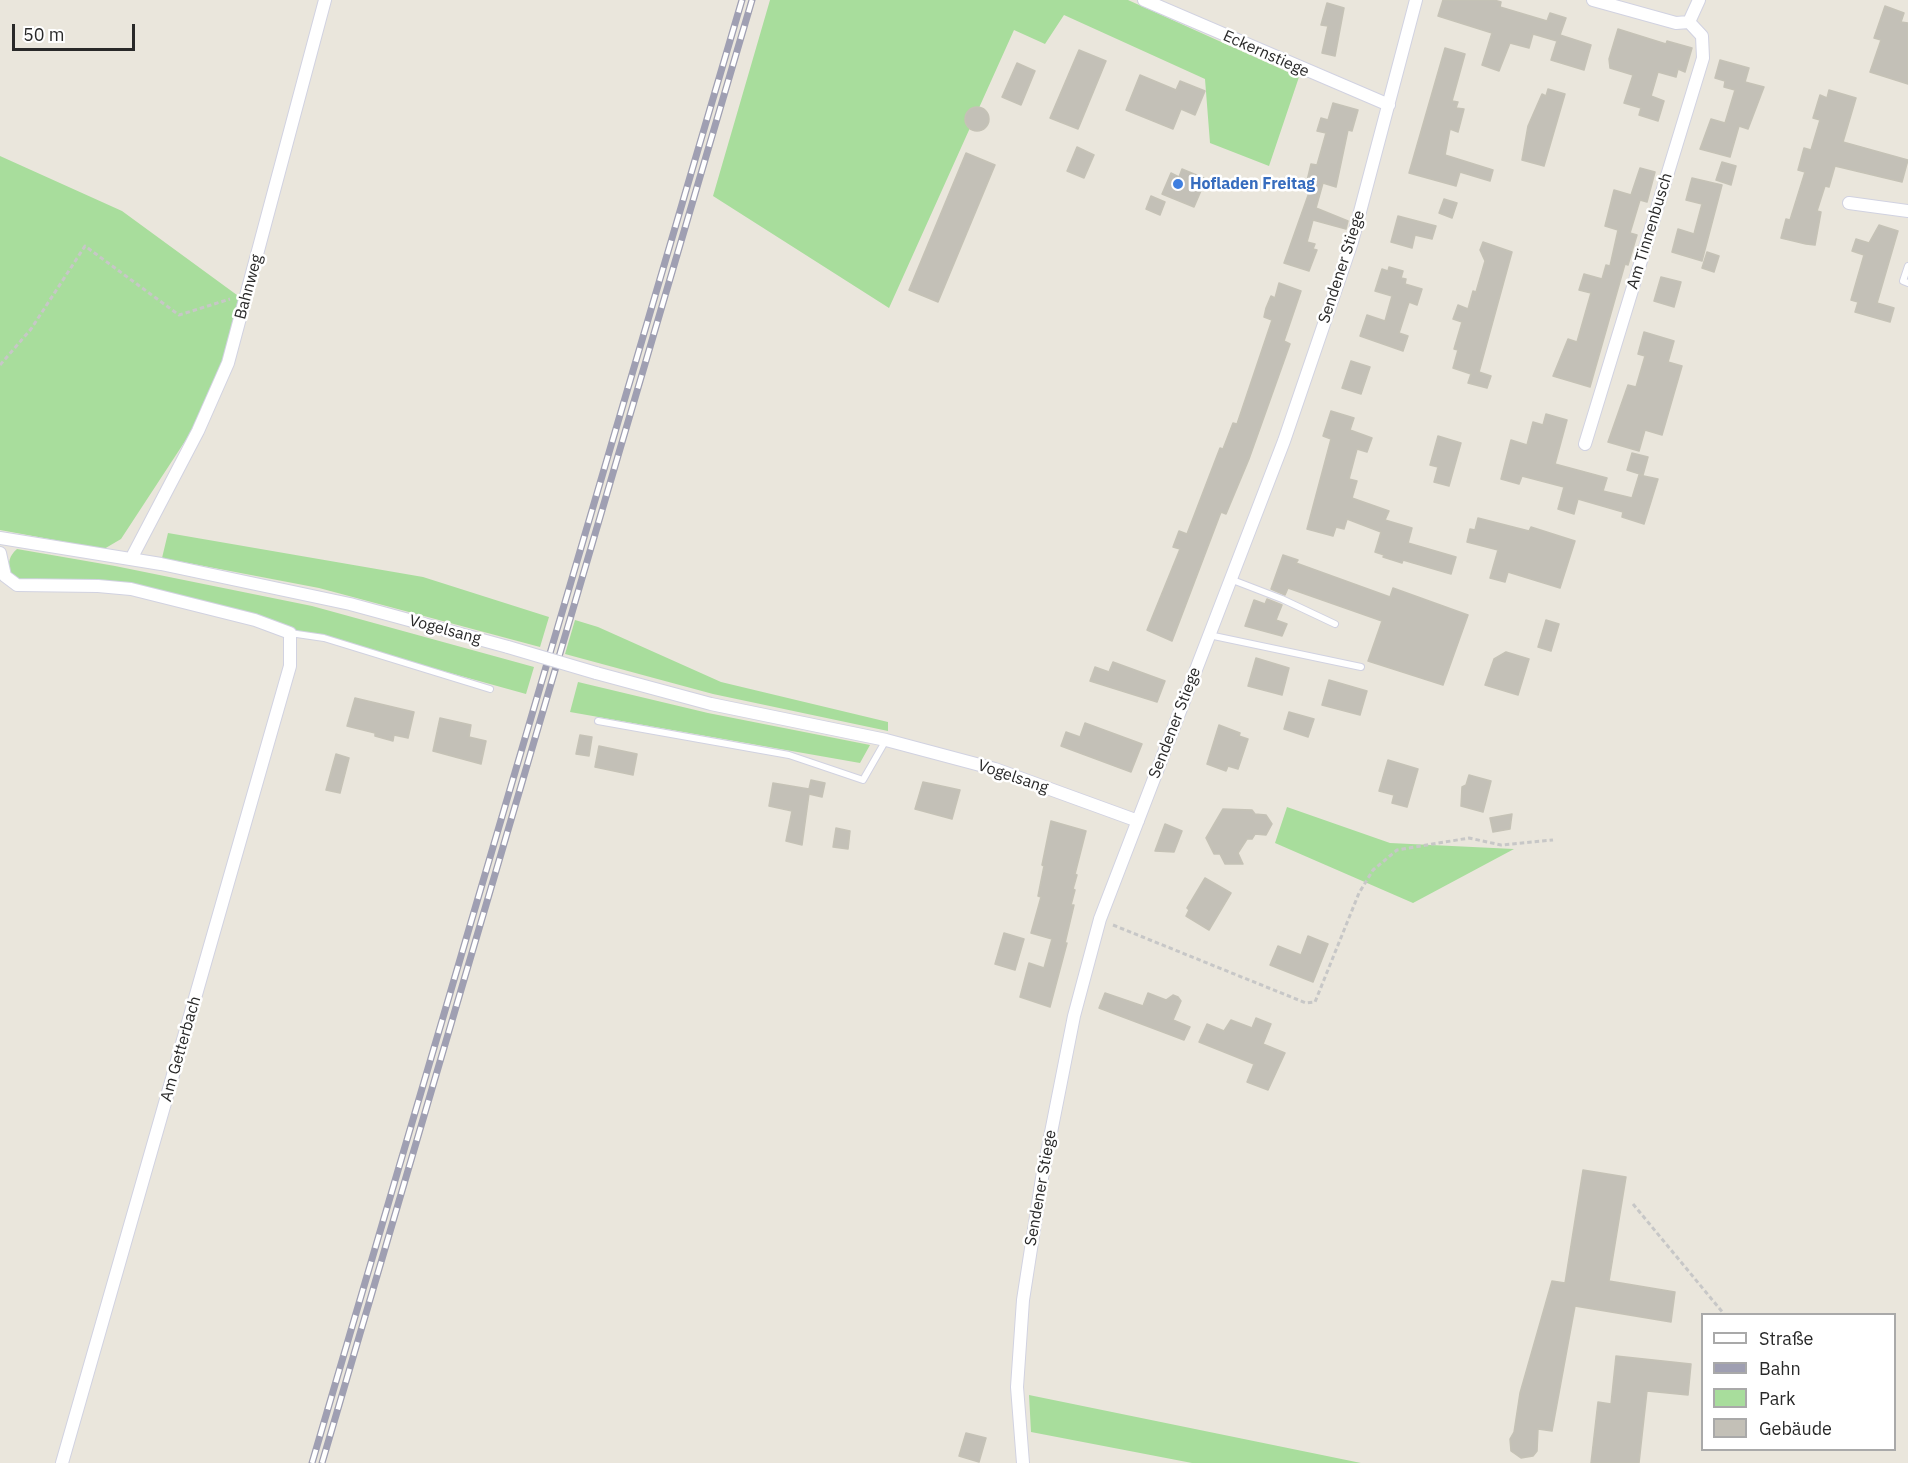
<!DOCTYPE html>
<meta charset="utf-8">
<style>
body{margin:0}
#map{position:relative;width:1908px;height:1463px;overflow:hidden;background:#eae6dc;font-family:"IBM Plex Sans",sans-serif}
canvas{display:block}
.legend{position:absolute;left:1701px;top:1313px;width:195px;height:138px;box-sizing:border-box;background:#fff;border:2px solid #a9a9a9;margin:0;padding:8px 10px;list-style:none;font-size:18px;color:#292929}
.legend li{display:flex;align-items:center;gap:12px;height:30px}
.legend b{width:30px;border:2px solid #a9a9a9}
.scale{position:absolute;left:12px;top:24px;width:123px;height:27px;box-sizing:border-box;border:3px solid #292929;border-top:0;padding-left:8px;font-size:18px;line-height:21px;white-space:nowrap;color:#292929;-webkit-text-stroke:4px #fff;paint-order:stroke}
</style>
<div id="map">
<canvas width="1908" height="1463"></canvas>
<ul class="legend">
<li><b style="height:8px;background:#fff"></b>Straße</li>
<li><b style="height:8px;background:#9f9fb2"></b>Bahn</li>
<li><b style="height:16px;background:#a8dd9c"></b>Park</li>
<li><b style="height:16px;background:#c3c0b7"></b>Gebäude</li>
</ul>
<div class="scale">50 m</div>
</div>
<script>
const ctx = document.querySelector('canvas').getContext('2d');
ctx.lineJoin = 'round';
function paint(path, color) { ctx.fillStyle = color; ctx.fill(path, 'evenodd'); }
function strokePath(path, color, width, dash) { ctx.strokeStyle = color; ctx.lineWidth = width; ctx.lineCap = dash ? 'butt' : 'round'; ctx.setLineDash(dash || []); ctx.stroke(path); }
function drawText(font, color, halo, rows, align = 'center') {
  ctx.font = font + ' "IBM Plex Sans",sans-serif'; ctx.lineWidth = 5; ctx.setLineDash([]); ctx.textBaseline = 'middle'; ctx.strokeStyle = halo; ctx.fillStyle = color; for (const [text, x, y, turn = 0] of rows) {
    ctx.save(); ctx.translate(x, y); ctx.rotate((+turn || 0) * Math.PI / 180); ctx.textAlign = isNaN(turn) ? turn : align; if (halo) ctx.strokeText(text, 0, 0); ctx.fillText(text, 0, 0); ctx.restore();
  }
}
const green = new Path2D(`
 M770,0H1128L1299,77L1269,166L1210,143L1205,79L1064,15L1045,44L1014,30L889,308L713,196Z
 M0,156L122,211L241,298L222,362L193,429L121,539L104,549L0,530Z
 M168,533L423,577L549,617L540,647L319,588L162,558Z
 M17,549L115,566L312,606L534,667L526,694L133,585L99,580H20L10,572C8,562 9,556 17,549Z
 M575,620L598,627L721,682L888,722V731L713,694L565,654Z
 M578,682L708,713L870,745L860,763L570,712Z
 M1287,807L1390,843L1514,849L1413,903L1275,843Z
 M1029,1395L1361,1463H1192L1031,1432Z`);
const building = new Path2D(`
 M1443,0H1494L1501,2L1500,7L1547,21L1550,13L1566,18L1560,35L1591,45L1584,70L1551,60L1557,41L1533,34L1529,48L1510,43L1499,71L1482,65L1492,33L1438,16Z
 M1327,3L1344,8L1335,56L1322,53L1328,26L1321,25Z
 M1885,6L1904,13L1901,22L1908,23V84L1870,72L1881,40L1874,38Z
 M1618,29L1666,44L1667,41L1692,48L1685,72L1678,69L1676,77L1658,72L1651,96L1664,101L1658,121L1639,115L1641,108L1624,103L1633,75L1610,68L1609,59Z
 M1445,48L1465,54L1452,101L1458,102L1456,108L1464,109L1458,132L1450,129L1445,155L1493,170L1490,181L1460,172L1456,186L1409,173Z
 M1079,50L1106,61L1078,129L1050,118Z
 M1720,60L1749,68L1745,82L1764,87L1748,129L1739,126L1730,157L1700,149L1711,119L1725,123L1735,90L1724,87L1725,81L1715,78Z
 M1017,63L1035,71L1021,105L1002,97Z
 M1140,75L1176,90L1180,81L1205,91L1195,115L1181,109L1173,129L1126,110Z
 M1548,89L1565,94L1544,166L1522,160L1528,126L1542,94L1546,96Z
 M1829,90L1856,98L1843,142L1908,160L1902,182L1835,166L1829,187L1825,186L1817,211L1821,212L1815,245L1806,244L1781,238L1786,219L1790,220L1805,172L1798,170L1804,148L1811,150L1820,120L1813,118L1820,95L1827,98Z
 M1333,103L1358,110L1352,131L1348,130L1336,187L1323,183L1316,208L1348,221L1346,229L1313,220L1307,242L1315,244L1313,249L1317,250L1309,271L1284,263L1311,187L1306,185L1311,164L1317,165L1326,133L1317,131L1321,118L1328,120Z
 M965 119a12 12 0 1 1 24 0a12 12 0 1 1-24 0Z
 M1077,147L1094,155L1084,178L1067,171Z
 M966,153L995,165L938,302L909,290Z
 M1722,162L1736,166L1731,185L1716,180Z
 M1640,168L1655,172L1647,202L1640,200L1630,233L1637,235L1628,265L1625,264L1590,387L1553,376L1568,339L1577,342L1591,293L1579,290L1584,274L1602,279L1606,265L1610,266L1618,230L1605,226L1614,190L1631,195Z
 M1182,169L1206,179L1194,207L1162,194L1171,173L1179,177Z
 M1692,178L1722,185L1702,261L1672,252L1678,229L1694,234L1695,230L1702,204L1686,200Z
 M1151,196L1165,202L1160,215L1146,209Z
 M1444,199L1457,203L1452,218L1439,213Z
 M1398,216L1436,226L1432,239L1415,235L1412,248L1391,242Z
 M1879,225L1898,231L1877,303L1894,308L1890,322L1855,312L1858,302L1851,300L1864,255L1852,251L1856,239L1869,243Z
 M1483,242L1512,252L1479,372L1491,376L1487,388L1468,383L1471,374L1453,368L1458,350L1454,349L1462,322L1453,319L1458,305L1468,309L1473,291L1476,292L1485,261L1480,250Z
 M1707,252L1719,256L1714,272L1702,268Z
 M1389,267L1403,271L1401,278L1406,279L1405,284L1422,289L1417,305L1409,302L1401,327L1399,333L1408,336L1403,351L1360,336L1367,315L1385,321L1392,296L1375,291L1382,269L1388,271Z
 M1661,277L1681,282L1674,307L1654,301Z
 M1279,283L1301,291L1284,341L1290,344L1249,459L1226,514L1221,512L1172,641L1147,630L1180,549L1173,547L1179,531L1187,534L1220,448L1223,449L1233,423L1237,424L1272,320L1264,317L1266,308L1271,296L1275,298Z
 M1644,332L1674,341L1668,362L1682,366L1662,435L1645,430L1639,451L1608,442L1628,385L1636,387L1645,356L1638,354Z
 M1351,361L1370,367L1361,394L1342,388Z
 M1331,411L1354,418L1350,430L1372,438L1367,452L1357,449L1349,479L1357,481L1352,498L1389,511L1385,520L1412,528L1408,543L1456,557L1451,574L1403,560L1402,563L1383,557L1384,555L1375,552L1381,532L1347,519L1344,529L1336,527L1333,536L1307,529L1331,439L1323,436Z
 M1546,414L1567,420L1555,464L1607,478L1603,491L1632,498L1639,475L1658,479L1644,524L1622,517L1623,512L1578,499L1574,514L1558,509L1564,487L1522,476L1519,484L1501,479L1511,440L1527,445L1533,422L1543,425Z
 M1438,436L1461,443L1449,486L1434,482L1438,467L1430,465Z
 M1632,453L1648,457L1643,475L1627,470Z
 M1478,518L1529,531L1531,527L1575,541L1560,588L1508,572L1505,582L1490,578L1498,550L1467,542L1470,529L1475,530Z
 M1283,555L1298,560L1296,563L1390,597L1393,588L1468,615L1443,685L1368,661L1382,621L1288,588L1285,595L1271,589Z
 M1267,599L1282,605L1276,620L1287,624L1282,636L1245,626L1254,600L1265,604Z
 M1546,620L1559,624L1551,651L1538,647Z
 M1506,652L1529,659L1518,695L1485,685L1494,659Z
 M1256,658L1289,668L1282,695L1248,686Z
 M1113,662L1165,681L1157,702L1090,681L1095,667L1109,672Z
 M1329,680L1367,691L1360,715L1322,705Z
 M355,698L414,712L408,738L394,735L393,741L375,736V733L347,726Z
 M1289,712L1314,719L1308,737L1284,729Z
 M440,718L471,725L469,737L486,741L481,764L433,751Z
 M1085,723L1142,744L1131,772L1061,746L1066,732L1080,737Z
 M1219,725L1240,733L1239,736L1248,739L1238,769L1228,766L1226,771L1207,764Z
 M580,735L592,737L589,756L576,754Z
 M599,746L637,754L633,775L595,767Z
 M336,754L349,758L340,793L326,790Z
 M1388,760L1418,769L1407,807L1392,803L1394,795L1379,791Z
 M1469,775L1491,781L1483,812L1461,806L1462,787L1466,785Z
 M811,780L825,783L822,797L809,794L802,845L786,841L792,811L769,806L773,783L809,789Z
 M923,782L960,790L952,819L915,809Z
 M1223,809L1252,810L1255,814L1266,815L1272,824L1266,835L1255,834L1252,839H1247L1238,853L1243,864H1225L1220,854H1214L1206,838Z
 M1512,814L1510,829L1493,832L1490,818Z
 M1051,821L1086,831L1075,874L1077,875L1073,889L1075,890L1071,905H1074L1065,943H1067L1050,1007L1020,997L1029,963L1044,968L1052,939L1031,933L1041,897L1038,896L1044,866L1042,865Z
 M1165,824L1182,831L1174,852L1155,851Z
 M836,828L850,831L848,849L833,847Z
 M1205,878L1231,893L1209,930L1186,916L1189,910L1187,908Z
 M1004,933L1024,939L1015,970L995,964Z
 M1308,936L1328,944L1313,982L1270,965L1278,946L1301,955Z
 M1105,993L1143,1006L1148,993L1166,1000L1173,995L1178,997L1181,1001L1173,1020L1190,1027L1184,1040L1099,1008Z
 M1256,1018L1271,1024L1263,1044L1285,1053L1268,1090L1247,1082L1254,1064L1199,1042L1207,1024L1224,1031L1231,1020L1252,1028Z
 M1583,1170L1626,1177L1609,1281L1675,1292L1671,1322L1575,1306L1552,1431L1538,1429L1537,1451L1533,1456L1521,1458L1511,1451L1510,1439L1514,1432L1520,1393L1552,1281L1565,1283Z
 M1616,1356L1691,1364L1688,1395L1647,1391L1639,1463H1591L1598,1402L1611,1404Z
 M966,1433L986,1438L979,1462L959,1456Z`);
const path = new Path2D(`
 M0,365L31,329L85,246L179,315L230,299
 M1113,925L1306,1003L1315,1002L1359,893L1373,870L1397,850L1469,838L1501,845L1553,840
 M1633,1204L1724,1314`);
const lane = new Path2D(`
 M1908,266L1903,281L1908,283
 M1230,579L1282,599L1335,624
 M290,633L324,638L490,689
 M1209,635L1361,667
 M598,721L789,755L863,780L886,740`);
const street = new Path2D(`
 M1144,0L1389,105
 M1593,0L1676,23L1689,22
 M1689,22L1699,0
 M1849,203L1908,211
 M1585,444L1703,58L1702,36L1689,22
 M0,538L161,564L350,604L508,647
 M0,553L5,576L17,585L98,586L131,589L255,620L290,633V666L62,1463
 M131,559L198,431L228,363L325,0
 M596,673L711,704L886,740L995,769L1138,821
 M1023,1463L1017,1387L1023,1300L1042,1178L1074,1016L1100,919L1284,441L1352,242L1416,0`);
const rail = new Path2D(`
 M312,1463L742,0
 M322,1463L752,0`);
const streetBridge = new Path2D(`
 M508,647L596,673`);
const markers = [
 [1178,184,6,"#3f7fe0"]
];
const streetNames = [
 ["Eckernstiege",1266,54,24],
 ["Am Tinnenbusch",1650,231,-73],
 ["Sendener Stiege",1342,267,-72],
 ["Bahnweg",249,287,-75],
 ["Vogelsang",445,630,15],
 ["Sendener Stiege",1175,723,-69],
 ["Vogelsang",1013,777,19],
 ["Am Getterbach",181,1049,-74],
 ["Sendener Stiege",1041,1188,-80]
];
const shopNames = [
 ["Hofladen Freitag",1190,184]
];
paint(green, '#a8dd9c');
paint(building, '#c3c0b7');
strokePath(building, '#c5c2b6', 1.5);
strokePath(lane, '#d1d2e1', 8);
strokePath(street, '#d1d2e1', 14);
strokePath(path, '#c7c7c7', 3, [4.5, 3]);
strokePath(lane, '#fff', 6);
strokePath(street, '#fff', 12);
strokePath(rail, '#9f9fb2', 7);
strokePath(rail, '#fff', 4.5, [14]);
strokePath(streetBridge, '#d1d2e1', 14, []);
strokePath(streetBridge, '#fff', 12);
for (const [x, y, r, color] of markers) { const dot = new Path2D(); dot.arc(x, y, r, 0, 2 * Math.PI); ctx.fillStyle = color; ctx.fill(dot); strokePath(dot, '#fff', 2); }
drawText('16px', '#292929', '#fff', streetNames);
drawText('bold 16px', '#366cbe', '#fff', shopNames, 'left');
</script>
